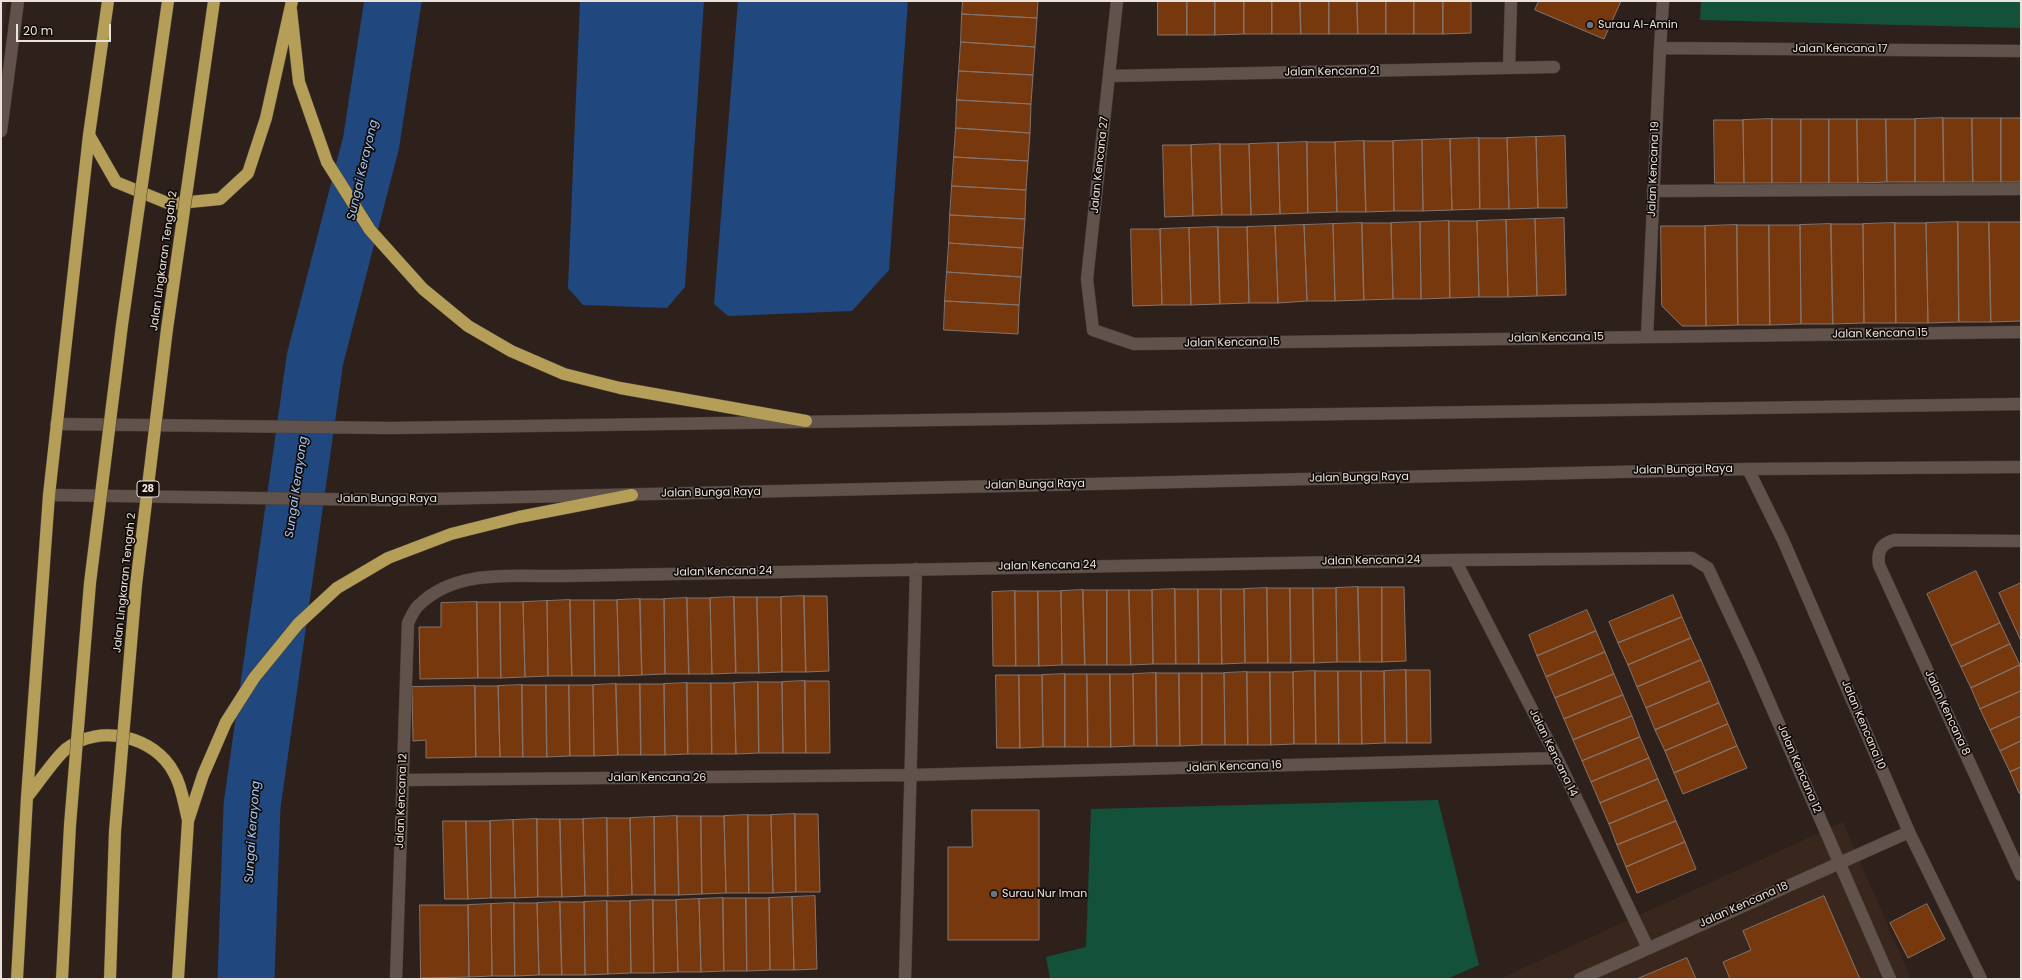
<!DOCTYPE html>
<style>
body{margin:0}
#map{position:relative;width:2022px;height:980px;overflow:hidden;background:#2e211b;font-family:Poppins,sans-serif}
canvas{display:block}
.frame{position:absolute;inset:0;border:2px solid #ebe2dd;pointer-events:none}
.scale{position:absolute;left:16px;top:24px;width:95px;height:18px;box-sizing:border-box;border:2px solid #ebe2dd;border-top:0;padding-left:5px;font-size:12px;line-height:14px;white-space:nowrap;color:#ebe2dd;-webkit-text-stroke:3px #120c09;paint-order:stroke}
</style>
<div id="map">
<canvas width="2022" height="980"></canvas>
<div class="frame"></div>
<div class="scale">20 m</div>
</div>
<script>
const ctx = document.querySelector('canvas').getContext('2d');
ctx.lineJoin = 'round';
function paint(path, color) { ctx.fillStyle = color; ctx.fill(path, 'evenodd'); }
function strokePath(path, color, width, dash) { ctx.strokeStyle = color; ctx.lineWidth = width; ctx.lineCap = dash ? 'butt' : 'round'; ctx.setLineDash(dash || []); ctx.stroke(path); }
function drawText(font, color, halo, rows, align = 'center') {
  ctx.font = font + ' Poppins,sans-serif'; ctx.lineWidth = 3.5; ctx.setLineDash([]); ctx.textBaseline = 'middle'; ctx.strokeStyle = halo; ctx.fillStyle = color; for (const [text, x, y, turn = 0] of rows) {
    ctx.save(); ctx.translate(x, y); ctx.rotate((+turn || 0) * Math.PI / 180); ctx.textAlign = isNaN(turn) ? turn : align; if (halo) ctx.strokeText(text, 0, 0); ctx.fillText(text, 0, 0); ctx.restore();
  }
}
const commercial = new Path2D(`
 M1,1H7L1,46Z`);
const built = new Path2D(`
 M1843,822L1911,979H1499Z`);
const green = new Path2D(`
 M1701,1H2021V28L1700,20Z
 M1438,800L1479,965L1447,979H1050L1046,957L1086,947L1091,809Z`);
const water = new Path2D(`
 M580,1H704L685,287L667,308L583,305L568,288Z
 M738,1H908L889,270L852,311L728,316L714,304Z`);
const river = new Path2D(`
 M246,979L252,806L315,359L371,143L393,1`);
const building = new Path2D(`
 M963,1H1038L1037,18L962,14Z
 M1158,1H1187V35H1158Z
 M1187,1H1215V35H1187Z
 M1215,1H1244V34L1215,35Z
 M1244,1H1272V34H1244Z
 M1272,1H1300L1301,34H1272Z
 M1300,1H1329V34H1301Z
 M1329,1H1357L1358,34H1329Z
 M1357,1H1386V34H1358Z
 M1386,1H1414V34H1386Z
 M1414,1H1443V34H1414Z
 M1443,1H1471V33L1443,34Z
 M1539,1H1621L1604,39L1535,10Z
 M962,14L1037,18L1035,47L961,42Z
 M961,42L1035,47L1033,75L959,71Z
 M959,71L1033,75L1031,104L957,100Z
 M957,100L1031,104L1030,133L956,128Z
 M1943,118H1972L1973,182H1944Z
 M1943,118L1944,182H1915V119Z
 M1972,118H2001V182H1973Z
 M2001,118H2021V182H2001Z
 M1772,119H1801V183H1772Z
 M1772,119V183H1744L1743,120Z
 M1801,119H1829V183H1801Z
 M1829,119H1857L1858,183H1829Z
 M1857,119H1886L1887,182L1858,183Z
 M1886,119H1915V182H1887Z
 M1714,120H1743L1744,183H1715Z
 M956,128L1030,133L1028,161L954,157Z
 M1565,136L1567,208H1538L1536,137Z
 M1536,137L1538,208L1509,209L1507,138Z
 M1479,138L1480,209L1452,210L1450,139Z
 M1479,138H1507L1509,209H1480Z
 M1450,139L1452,210L1423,211L1422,140Z
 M1422,140L1423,211H1394L1393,141Z
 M1364,141L1366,212H1337L1335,142Z
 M1364,141H1393L1394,211L1366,212Z
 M1307,142L1308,213L1280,214L1278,143Z
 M1307,142H1335L1337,212L1308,213Z
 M1278,143L1280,214L1251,215L1249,144Z
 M1220,144L1222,215L1193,216L1191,145Z
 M1220,144H1249L1251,215H1222Z
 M1163,145H1191L1193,216L1165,217Z
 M954,157L1028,161L1026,190L952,186Z
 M952,186L1026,190L1025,219L950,215Z
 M950,215L1025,219L1023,248L949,243Z
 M1564,218L1566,295L1537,296L1535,219Z
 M1535,219L1537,296L1508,297L1506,220Z
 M1506,220L1508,297H1479L1477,221Z
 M1449,221H1477L1479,297L1450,298Z
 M1449,221L1450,298L1421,299L1420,222Z
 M1420,222L1421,299H1393L1391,223Z
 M1958,222L1959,322L1928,323L1926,223Z
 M1958,222H1989L1991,322H1959Z
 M1989,222H2021V321L1991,322Z
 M1362,223H1391L1393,299L1364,300Z
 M1362,223L1364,300L1335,301L1333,224Z
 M1895,223L1896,323H1864L1863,224Z
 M1895,223H1926L1928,323H1896Z
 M1333,224L1335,301H1307L1304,225Z
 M1831,224L1833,324H1801L1800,225Z
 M1831,224H1863L1864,323L1833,324Z
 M1304,225L1307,301L1278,303L1275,226Z
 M1737,225L1738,325L1706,326L1705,226Z
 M1737,225H1769L1770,325H1738Z
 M1769,225H1800L1801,324L1770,325Z
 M1275,226L1278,303H1249L1247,227Z
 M1661,226H1705L1706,326H1682L1662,306Z
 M1218,227H1247L1249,303L1220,304Z
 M1218,227L1220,304L1191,305L1189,228Z
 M1189,228L1191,305H1162L1160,229Z
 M1131,229H1160L1162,305L1133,306Z
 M949,243L1023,248L1021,277L947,272Z
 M947,272L1021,277L1019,305L945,301Z
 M945,301L1019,305L1018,334L944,330Z
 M1976,571L2000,623L1951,646L1927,594Z
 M2021,583V641L1999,593Z
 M1358,587L1360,662H1337L1336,588Z
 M1358,587H1382V662H1360Z
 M1382,587H1404L1406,661L1382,662Z
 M1267,588L1268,663H1245L1244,589Z
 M1267,588H1290L1291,663H1268Z
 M1290,588H1313L1314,663H1291Z
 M1313,588H1336L1337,662L1314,663Z
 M1175,589L1176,664H1153L1152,590Z
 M1175,589H1198L1199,664H1176Z
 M1198,589H1221L1222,664H1199Z
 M1221,589H1244L1245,663L1222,664Z
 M1083,590L1085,665H1062L1061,591Z
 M1083,590H1107V665H1085Z
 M1107,590H1129L1131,665H1107Z
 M1129,590H1152L1153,664L1131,665Z
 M1015,591L1016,666H993L992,592Z
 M1015,591H1038L1039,666H1016Z
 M1038,591H1061L1062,665L1039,666Z
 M1673,595L1682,617L1618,643L1609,622Z
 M804,596L806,672H782L781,597Z
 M804,596H827L829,671L806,672Z
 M734,597L736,673L712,674L710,598Z
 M734,597H757L759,673H736Z
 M757,597H781L782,672L759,673Z
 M687,598L689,674H665L664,599Z
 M687,598H710L712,674H689Z
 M640,599L642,675L619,676L617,600Z
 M640,599H664L665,674L642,675Z
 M570,600L572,676H548L547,601Z
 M570,600H594L595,676H572Z
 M594,600H617L619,676H595Z
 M547,601L548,676L525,677L523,602Z
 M477,602L478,678L420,679L419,627H441V603Z
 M477,602H500L501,678H478Z
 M500,602H523L525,677L501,678Z
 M1587,610L1596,631L1537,656L1529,635Z
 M1682,617L1691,638L1628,665L1618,643Z
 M2000,623L2010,644L1961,667L1951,646Z
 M1596,631L1605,652L1546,677L1537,656Z
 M1691,638L1701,660L1637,687L1628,665Z
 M2010,644L2020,665L1971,688L1961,667Z
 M1605,652L1614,674L1555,698L1546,677Z
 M1701,660L1710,681L1646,708L1637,687Z
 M2020,665L2021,691L1980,709L1971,688Z
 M1406,670H1430L1431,743H1407Z
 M1406,670L1407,743H1385L1384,671Z
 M1315,671H1338L1339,744H1316Z
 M1315,671L1316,744H1294L1293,672Z
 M1338,671H1361L1362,744H1339Z
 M1361,671H1384L1385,743L1362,744Z
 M1247,672H1270L1271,745H1248Z
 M1247,672L1248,745H1225L1224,673Z
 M1270,672H1293L1294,744L1271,745Z
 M1156,673H1179L1180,746H1157Z
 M1156,673L1157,746H1134L1133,674Z
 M1179,673H1202V745L1180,746Z
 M1202,673H1224L1225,745H1202Z
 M1065,674H1087L1088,747H1065Z
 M1065,674V747H1043L1042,675Z
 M1087,674H1110L1111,747H1088Z
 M1110,674H1133L1134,746L1111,747Z
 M1614,674L1623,695L1564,719L1555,698Z
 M996,675H1019L1020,748H997Z
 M1019,675H1042L1043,747L1020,748Z
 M805,681H829L830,753H806Z
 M805,681L806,753H783L782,682Z
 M1710,681L1719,703L1655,730L1646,708Z
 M758,682H782L783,753H759Z
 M758,682L759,753L736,754L734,683Z
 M687,683H711L712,754H688Z
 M687,683L688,754L665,755L664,684Z
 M711,683H734L736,754H712Z
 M616,684H640L641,755H618Z
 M616,684L618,755L594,756L593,685Z
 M640,684H664L665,755H641Z
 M522,685H546L547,757H523Z
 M522,685L523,757H500L498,686Z
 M546,685H569L570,756L547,757Z
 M569,685H593L594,756H570Z
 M475,686L476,757L426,758V740L413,741L412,687Z
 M475,686H498L500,757H476Z
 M2021,691V716L1990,730L1980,709Z
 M1623,695L1632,716L1573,740L1564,719Z
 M1719,703L1728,724L1665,751L1655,730Z
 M1632,716L1640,737L1582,761L1573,740Z
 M2021,716V741L2000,751L1990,730Z
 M1728,724L1737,746L1674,773L1665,751Z
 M1640,737L1649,758L1591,782L1582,761Z
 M2021,741V767L2010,772L2000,751Z
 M1737,746L1747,768L1683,794L1674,773Z
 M1649,758L1658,779L1600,803L1591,782Z
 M2021,767V793H2019L2010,772Z
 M1658,779L1667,800L1609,824L1600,803Z
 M1667,800L1676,821L1617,845L1609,824Z
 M972,810H1039V940H948V847H972Z
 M795,814L796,892L773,893L771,815Z
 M795,814H818L820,892H796Z
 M748,815L749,893H726L724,816Z
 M748,815H771L773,893H749Z
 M677,816L679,895H655L654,817Z
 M677,816H701L702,894L679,895Z
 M701,816H724L726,893L702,894Z
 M654,817L655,895H632L630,818Z
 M607,818L608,896H585L583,819Z
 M607,818H630L632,895L608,896Z
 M537,819L538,897L515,898L513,820Z
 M537,819H560L562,897H538Z
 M560,819H583L585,896L562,897Z
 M513,820L515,898H491L490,821Z
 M443,821H466L468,899H445Z
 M466,821H490L491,898L468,899Z
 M1676,821L1685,842L1626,867L1617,845Z
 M1685,842L1696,869L1637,893L1626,867Z
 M815,896L817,969L794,970L792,897Z
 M1824,896L1860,979H1730L1723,962L1751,950L1743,931Z
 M792,897L794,970H770L769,898Z
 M723,898H746L747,971H724Z
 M723,898L724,971L701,972L699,899Z
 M746,898H769L770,970L747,971Z
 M699,899L701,972H678L676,900Z
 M653,900H676L678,972L654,973Z
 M653,900L654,973H631L630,901Z
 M607,901H630L631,973L608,974Z
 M607,901L608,974L585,975L584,902Z
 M560,902H584L585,975H562Z
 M560,902L562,975H539L537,903Z
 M514,903H537L539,975L515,976Z
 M514,903L515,976H492L491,904Z
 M491,904L492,976L469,977L468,905Z
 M1927,904L1945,939L1908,958L1890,923Z
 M420,905H468L469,977L421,978Z
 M1687,958L1696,979H1637Z`);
const minor = new Path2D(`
 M1117,1L1087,279L1093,330L1134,344L2021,332
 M1660,48L2021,51
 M1509,68L1511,1
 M1110,76L1554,67
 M1,131L18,1
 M1653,191L2021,189
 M1647,337L1660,48L1663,1
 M56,424L391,428L2021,404
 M1748,469L1783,540L1909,832L1981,979
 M49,495L388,500L1748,469L2021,467
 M2021,541L1894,540C1881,544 1877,551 1879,565L2021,875
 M1455,560L1557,758L1648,948
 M403,780L911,775L1557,758
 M396,979L408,623C411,617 414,609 419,605C456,568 515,577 562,576L1455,560L1692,558L1708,568L1751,660L1890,979
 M905,979L916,569
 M1580,979L1909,832`);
const highway = new Path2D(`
 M291,10L299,82L327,162L370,230L423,289L468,326L511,351L564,374L620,388L806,421
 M89,135L116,182L170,204L220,199L248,173L266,118L292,1
 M27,797C37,785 55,758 66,749C99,723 155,736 174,773C182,786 184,805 188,820
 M17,979L27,797L49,495L89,135L108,1
 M178,979L188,821L203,775L226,722L254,678L298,624L337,588L388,558L451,534L519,517L632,495`);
const highwayBridge = new Path2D(`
 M62,979L70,825L90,583L122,325L168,1
 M110,979L115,831L136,585L167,329L214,1`);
const markers = [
 [1590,25,4,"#6b7280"],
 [994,894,4,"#6b7280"]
];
const shields = [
 [148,489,22]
];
const shieldNames = [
 ["28",148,489]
];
const poiNames = [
 ["Surau Al-Amin",1598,25],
 ["Surau Nur Iman",1002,894]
];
const streetNames = [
 ["Jalan Kencana 17",1840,49],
 ["Jalan Kencana 21",1332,72,-1],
 ["Jalan Kencana 27",1100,165,-84],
 ["Jalan Kencana 19",1654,169,-88],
 ["Jalan Lingkaran Tengah 2",164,261,-82],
 ["Jalan Kencana 15",1880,334,-1],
 ["Jalan Kencana 15",1556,338,-1],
 ["Jalan Kencana 15",1232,343,-1],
 ["Jalan Bunga Raya",1683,470,-1],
 ["Jalan Bunga Raya",1359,478,-1],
 ["Jalan Bunga Raya",1035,485,-1],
 ["Jalan Bunga Raya",711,493,-1],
 ["Jalan Bunga Raya",387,499],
 ["Jalan Kencana 24",1371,561,-1],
 ["Jalan Kencana 24",1047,566,-1],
 ["Jalan Kencana 24",723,572,-1],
 ["Jalan Lingkaran Tengah 2",125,583,-84],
 ["Jalan Kencana 8",1947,713,65],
 ["Jalan Kencana 10",1863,725,67],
 ["Jalan Kencana 14",1553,753,64],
 ["Jalan Kencana 16",1234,767,-2],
 ["Jalan Kencana 12",1799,769,67],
 ["Jalan Kencana 26",657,778],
 ["Jalan Kencana 12",402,801,-88],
 ["Jalan Kencana 18",1744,905,-24]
];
const waterNames = [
 ["Sungai Kerayong",363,170,-77],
 ["Sungai Kerayong",297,487,-82],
 ["Sungai Kerayong",253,832,-86]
];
paint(commercial, '#3a2627');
paint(built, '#39261c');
paint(green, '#14513b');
paint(water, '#20477e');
strokePath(river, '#20477e', 57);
paint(building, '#78380e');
strokePath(building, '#84746c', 1);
strokePath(minor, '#493f39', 13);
strokePath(highway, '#493f39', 13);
strokePath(minor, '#61524b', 12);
strokePath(highway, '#b59f58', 12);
strokePath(highwayBridge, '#493f39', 13, []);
strokePath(highwayBridge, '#b59f58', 12);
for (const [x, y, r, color] of markers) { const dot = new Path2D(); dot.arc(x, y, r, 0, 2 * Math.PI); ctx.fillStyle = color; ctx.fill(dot); strokePath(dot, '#120c09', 1.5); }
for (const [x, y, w] of shields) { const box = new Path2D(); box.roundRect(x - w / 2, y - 8, w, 16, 3); ctx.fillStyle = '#120c09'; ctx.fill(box); strokePath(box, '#ebe2dd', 1); }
drawText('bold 10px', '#ebe2dd', null, shieldNames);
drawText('11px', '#ebe2dd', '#120c09', poiNames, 'left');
drawText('11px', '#ebe2dd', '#120c09', streetNames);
drawText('italic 12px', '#a4c7f8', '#120c09', waterNames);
</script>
